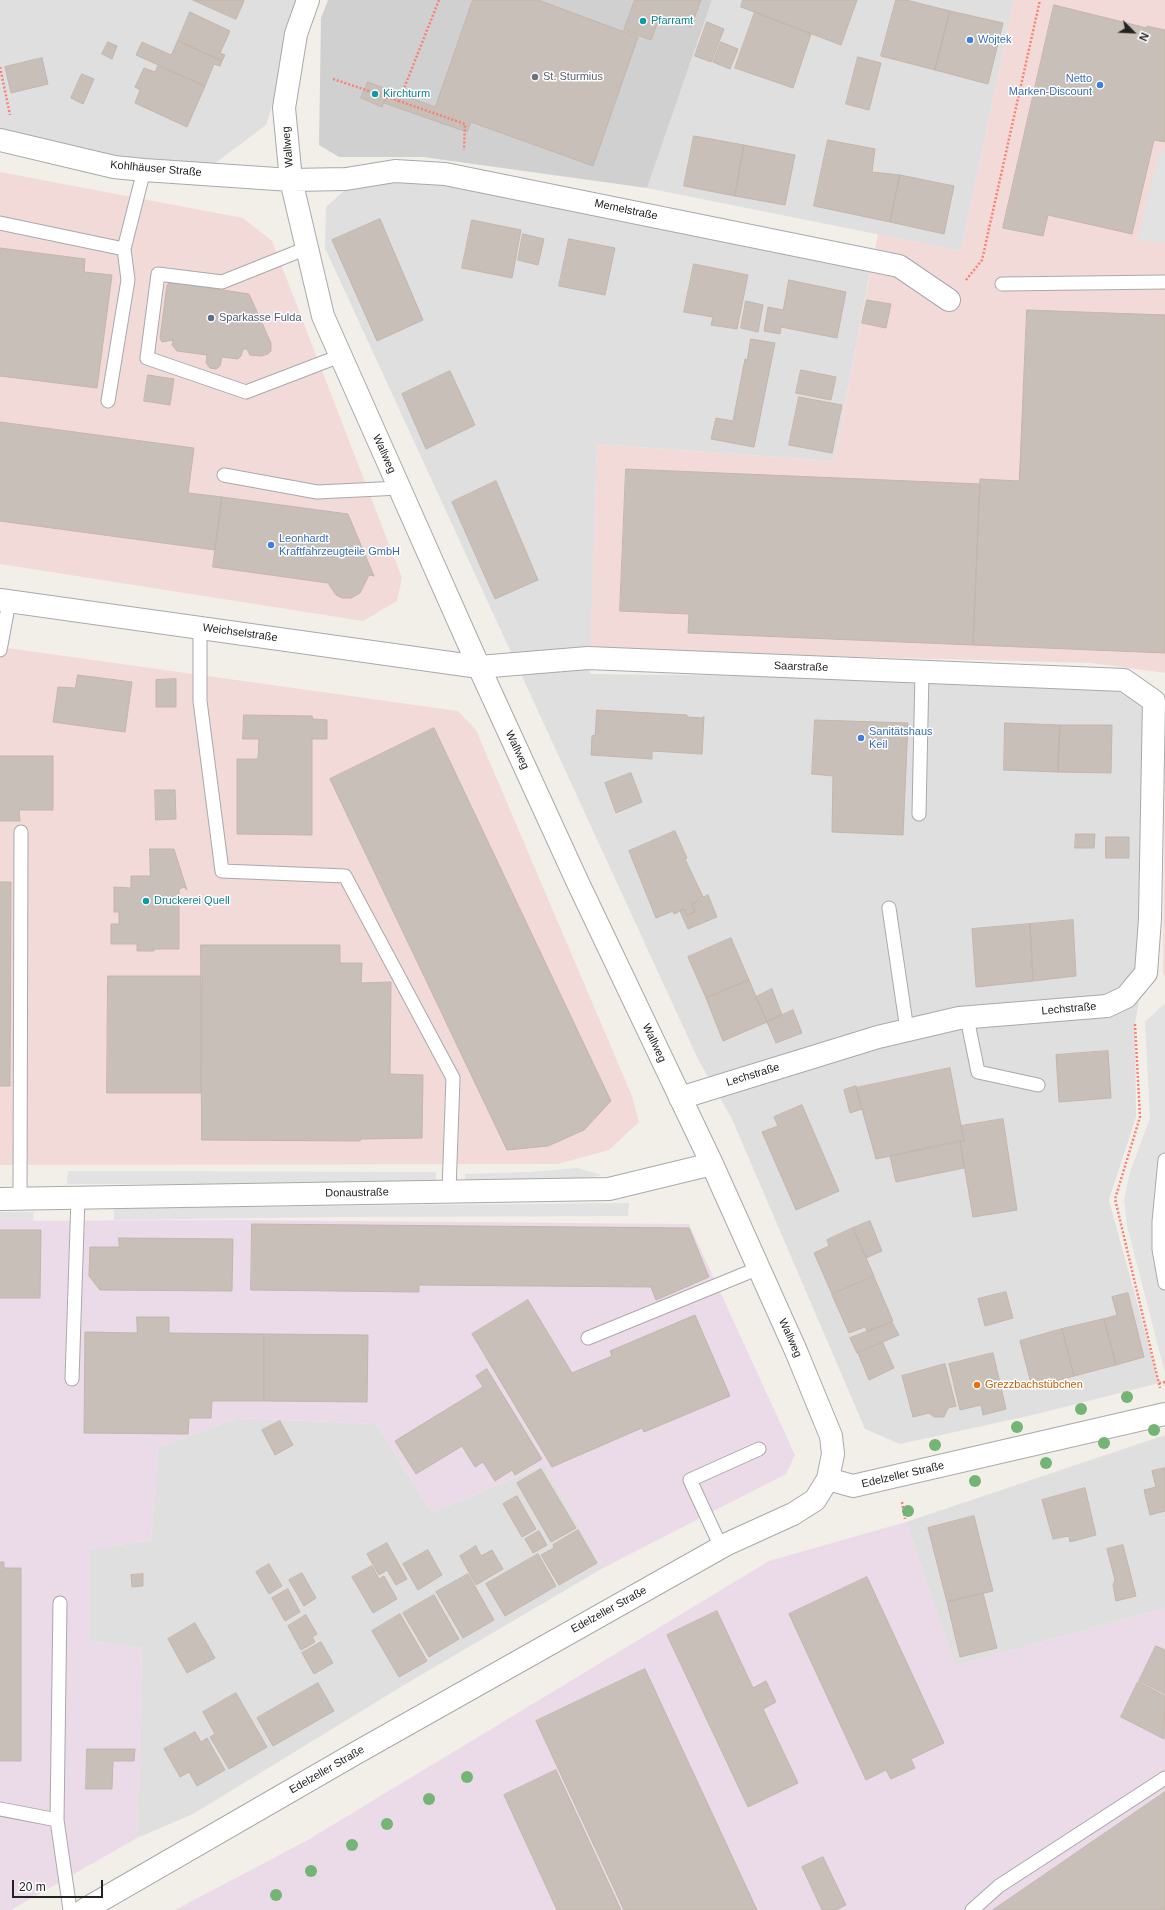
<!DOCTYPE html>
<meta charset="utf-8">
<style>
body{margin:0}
#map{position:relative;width:1165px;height:1910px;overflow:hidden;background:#f2efe9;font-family:Arial,sans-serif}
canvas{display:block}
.north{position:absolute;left:1113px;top:12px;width:40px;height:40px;-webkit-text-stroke:3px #fff;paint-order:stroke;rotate:114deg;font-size:11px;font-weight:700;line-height:16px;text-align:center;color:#222}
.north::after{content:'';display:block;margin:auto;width:14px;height:18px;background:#222;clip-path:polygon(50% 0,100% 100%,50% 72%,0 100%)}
.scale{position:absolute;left:12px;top:1880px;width:91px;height:18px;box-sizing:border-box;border:2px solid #222;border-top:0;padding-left:5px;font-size:12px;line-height:14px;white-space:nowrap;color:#222;-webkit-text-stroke:3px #fff;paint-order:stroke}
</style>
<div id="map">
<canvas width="1165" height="1910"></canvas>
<div class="north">N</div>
<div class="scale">20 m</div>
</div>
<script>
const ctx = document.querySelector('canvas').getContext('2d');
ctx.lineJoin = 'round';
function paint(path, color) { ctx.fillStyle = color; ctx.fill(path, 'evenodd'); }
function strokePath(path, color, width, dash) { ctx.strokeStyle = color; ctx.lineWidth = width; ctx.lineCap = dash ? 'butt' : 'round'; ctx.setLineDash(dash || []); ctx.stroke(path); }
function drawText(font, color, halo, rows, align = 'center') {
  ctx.font = font + ' Arial,sans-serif'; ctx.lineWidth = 3; ctx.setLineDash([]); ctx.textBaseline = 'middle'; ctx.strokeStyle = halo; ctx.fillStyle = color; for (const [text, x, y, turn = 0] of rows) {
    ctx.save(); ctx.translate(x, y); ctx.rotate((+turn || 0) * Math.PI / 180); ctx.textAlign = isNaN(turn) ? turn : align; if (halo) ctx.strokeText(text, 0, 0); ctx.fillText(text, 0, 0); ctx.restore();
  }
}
const residential = new Path2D(`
 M0,0H308L292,43L266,125L214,164L114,167L0,140Z
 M712,0H1014L961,251L647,188Z
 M401,178L545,192L871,268L834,461L597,444L590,674L1124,680L1154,701L1143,976L1135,1024L1136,1117L1109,1200L1159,1383L1037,1414L900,1444L865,1429L732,1119L698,1059L325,248L326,207L352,184Z
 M238,1418L376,1424L432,1513L544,1465L603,1568L404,1685L193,1814L137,1838L142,1648L89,1641L90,1549L151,1540L158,1447Z
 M1165,1435V1608L955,1666L906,1522Z`);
const commercial = new Path2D(`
 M1014,0H1165V673L1092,663L590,650L597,444L834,461L878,234L961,251Z
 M0,172L243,218L272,241L402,578L397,601L363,621L0,564Z
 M0,647L458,711L476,730L632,1096L639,1122L609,1150L558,1164L0,1165Z
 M1165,739V974L1163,975Z`);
const industrial = new Path2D(`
 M231,1220L689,1224L795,1455L786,1474L603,1568L544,1465L432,1513L376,1424L238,1418L158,1447L151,1540L90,1549V1641L142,1648L137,1838L11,1910H0V1221Z
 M906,1522L955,1666L1165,1608V1910H175L306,1841L769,1561Z`);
const religious = new Path2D(`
 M328,0H712L647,188L423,157H339L319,145L321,18Z`);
const parking = new Path2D(`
 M1160,150L1165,151V242L1137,241Z
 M1165,1003V1373L1127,1226L1124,1199L1130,1172L1150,1118L1145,1022Z
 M577,1168L602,1175L572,1181L465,1185V1174L530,1172Z
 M68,1171L436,1172V1184H67Z
 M629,1203L628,1216L345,1217L114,1220V1208Z
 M0,1212H34L33,1221H0Z`);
const building = new Path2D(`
 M193,0H243L244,1L236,19Z
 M473,0H538L638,37L593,166L471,122L467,132L384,103L389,90L435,107Z
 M635,0H701L691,27L660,16L651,40L624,30Z
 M743,0H857L841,45L741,7Z
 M896,0H906L950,11L935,70L881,56Z
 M1054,5L1147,28V26L1165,30V142L1154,140L1132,234L1048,215L1043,236L1003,228Z
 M950,11L1003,23L988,84L935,70Z
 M190,12L230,31L220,53L225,55L222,61L178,41Z
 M755,12L811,34L793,88L735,68Z
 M707,22L724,29L711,62L695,56Z
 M178,41L222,61L220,66L214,64L205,86L136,55L142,42L171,55Z
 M108,42L117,46L112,59L102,54Z
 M721,42L738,49L730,69L713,62Z
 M858,57L881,63L869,110L846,104Z
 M42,58L48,84L11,93L5,67Z
 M158,66L205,86L187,127L135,103L140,90L135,87L144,68L155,72Z
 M82,74L94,79L83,104L71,98Z
 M368,82L389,90L382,107L361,98Z
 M694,136L744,145L735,196L684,186Z
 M828,140L875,149L872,172L900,175L890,222L814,206Z
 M744,145L795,155L785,205L735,196Z
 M900,175L954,186L944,234L890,222Z
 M380,219L423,320L377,341L332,240Z
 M472,220L521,230L512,278L462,268Z
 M523,234L544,239L538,265L518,260Z
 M569,239L615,248L605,295L559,286Z
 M0,248L85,259L84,272L112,275L97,388L0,376Z
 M694,264L748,275L737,329L711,325L713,317L684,312Z
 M789,280L846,292L837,338L781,327L780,334L764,331L768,307L783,310Z
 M171,282L249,294L271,343V351L268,354L261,356L250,355L247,349H243L241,356L238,359L222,357L220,366L216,369L210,368L206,363L207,355L177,351L172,345L173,340L162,342L160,338L167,285Z
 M867,300L891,304L886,328L862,323Z
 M746,301L763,305L758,332L741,328Z
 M1027,310L1165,315V653L973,645L980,479L1019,481Z
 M751,339L775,343L754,447L711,439L716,418L733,421L745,359L747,360Z
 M801,370L836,377L831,400L796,393Z
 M450,371L475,425L426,449L402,394Z
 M148,375L174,379L170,405L144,401Z
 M799,397L842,405L832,453L789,445Z
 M0,422L194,448L188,493L222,497L215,550L0,521Z
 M626,469L980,484L973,645L688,633L689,614L620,611Z
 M496,481L538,580L495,599L452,502Z
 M222,497L348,514L374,576L369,575L360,593L351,598H342L336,595L328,583L213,567Z
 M78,675L132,682L125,732L53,722L58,687L75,688Z
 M176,679V707H156V680Z
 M597,710L687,715V717L702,718L704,716L702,754L652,751V759L591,755L592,736L595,735Z
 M244,715L312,716L313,719L327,720V739H312V835L237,834V759H258L259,739H243Z
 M815,720L908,723L903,835L832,832L833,776L812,774Z
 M1005,723L1060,725L1058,772L1004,770Z
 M1060,725H1112L1111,773L1058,772Z
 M434,728L611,1101L584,1130L548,1146L507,1150L330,779Z
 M0,756H53V810H19L20,821H0Z
 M631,773L642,802L616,813L605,783Z
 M155,790H175L176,819L156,820Z
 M675,831L687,858L685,859L704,899L692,904L695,912L687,915L684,909L674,914L673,911L656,918L629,851Z
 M1076,834H1095L1094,848H1075Z
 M1106,837H1129V858H1106Z
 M150,849H174L187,890L184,887L179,889V949H154V951H137V944H111V924H119V912H114V887L131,888V876H150Z
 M0,882H11L10,1086H0Z
 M708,895L717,917L688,929L680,911L684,909L687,915L695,912L692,904Z
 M1073,920L1076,976L1033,981L1030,924Z
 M1030,924L1033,981L976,987L972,929Z
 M731,938L749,980L706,998L688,957Z
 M201,945H340V963H362L361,983L391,982L390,1074L423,1075L422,1138L361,1139L360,1141L202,1140Z
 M108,976H202L201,1093H107Z
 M749,980L767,1022L723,1041L706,998Z
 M772,989L782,1015L767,1022L756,997Z
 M793,1010L802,1033L776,1043L767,1022Z
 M1108,1051L1111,1098L1059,1102L1056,1055Z
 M950,1068L964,1141L876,1159L856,1088Z
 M856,1086L862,1109L850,1113L844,1090Z
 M802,1105L839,1191L796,1210L762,1132L778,1126L774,1117Z
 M1003,1119L1017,1210L973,1217L960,1141H964L961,1126Z
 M960,1141L964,1168L896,1182L890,1156Z
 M870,1221L882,1251L866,1258L853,1228Z
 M252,1224L689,1228L709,1277L656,1300L651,1287L419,1285V1292L251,1290Z
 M853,1228L874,1276L832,1294L814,1253L829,1246L827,1240Z
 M0,1230H41L40,1298H0Z
 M119,1238L233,1239L232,1291L100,1290L89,1276L90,1247H119Z
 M874,1277L893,1321L868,1332L865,1327L849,1333L832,1295Z
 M1006,1292L1013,1318L985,1326L978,1299Z
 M1128,1293L1144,1357L1116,1365L1104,1319L1117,1315L1112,1297Z
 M528,1300L572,1373L612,1356L610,1351L695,1315L730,1396L644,1432L642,1428L552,1467L472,1334Z
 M137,1317H169V1333L264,1334V1401H212L211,1418H189L188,1434L84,1433L85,1332L137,1333Z
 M1104,1319L1116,1365L1074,1376L1062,1329Z
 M892,1322L899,1335L857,1353L850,1338Z
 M1062,1329L1074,1376L1032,1387L1020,1341Z
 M264,1334L368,1335L367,1402L264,1401Z
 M883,1343L894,1368L869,1380L858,1353Z
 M993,1353L1006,1409L983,1415L981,1405L960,1410L949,1364Z
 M945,1364L956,1406L948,1408L944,1417H934L929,1413L913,1417L902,1376Z
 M487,1369L542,1459L515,1475L512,1470L495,1481L483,1462L475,1467L462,1446L416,1474L395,1441L483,1387L476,1376Z
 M280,1421L293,1445L275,1455L262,1430Z
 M1165,1468V1511L1150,1515L1144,1490L1156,1487L1152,1471Z
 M541,1469L576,1528L551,1542L517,1483Z
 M1085,1488L1096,1535L1070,1542L1069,1536L1053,1539L1042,1500Z
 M517,1496L536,1529L522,1537L503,1504Z
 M974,1516L993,1591L947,1602L928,1528Z
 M578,1530L597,1563L559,1585L541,1555L554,1548L553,1545Z
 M539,1531L547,1545L533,1553L525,1539Z
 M387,1543L407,1579L396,1585L387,1570L379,1575L367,1554Z
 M1123,1545L1136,1596L1116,1601L1113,1585L1115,1580L1107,1549Z
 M476,1546L481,1556L492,1550L503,1569L476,1585L460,1556Z
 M428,1550L442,1575L418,1590L403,1564Z
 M538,1554L556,1586L505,1616L486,1584Z
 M0,1562H4V1568H21V1761H0Z
 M269,1564L282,1586L269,1594L256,1572Z
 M372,1566L379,1579L384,1576L397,1599L373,1613L352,1577Z
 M302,1573L316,1598L304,1606L289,1580Z
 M143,1574V1586L132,1587L131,1575Z
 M468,1574L494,1620L463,1638L436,1592Z
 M867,1577L944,1743L911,1759L915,1768L891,1779L886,1770L866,1780L789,1614Z
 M288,1589L300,1612L285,1621L272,1598Z
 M983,1593L997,1648L960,1657L947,1602Z
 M434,1595L459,1639L429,1657L403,1613Z
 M717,1611L753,1688L766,1681L776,1702L763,1709L798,1783L748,1807L667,1635Z
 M400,1614L427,1661L399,1677L372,1631Z
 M306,1615L317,1634L312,1637L315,1642L301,1650L288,1626Z
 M195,1623L215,1658L187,1673L168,1639Z
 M321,1642L333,1663L314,1674L302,1653Z
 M1156,1646L1165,1650V1694L1139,1681Z
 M645,1669L757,1910H624L536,1721Z
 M1138,1682L1165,1696L1164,1739L1121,1717Z
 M318,1683L334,1711L273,1746L257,1718Z
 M236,1693L267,1747L229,1769L210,1737L215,1734L203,1712Z
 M195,1732L201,1742L207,1738L225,1770L197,1786L189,1772L180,1777L164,1749Z
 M87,1749H135L134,1761H113L112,1789H86Z
 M556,1770L621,1910H557L504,1795Z
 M1165,1792V1910H993Z
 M823,1857L846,1905L836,1910H822L802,1867Z`);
const path = new Path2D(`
 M439,0L399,101L465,124L464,150
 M0,67L10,115
 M333,79L399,101
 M966,280L982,260L1040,0
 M1135,1024L1140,1117L1115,1199L1160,1388
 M1159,1383L1165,1382
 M902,1502L905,1519`);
const lane = new Path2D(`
 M0,223L124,249L144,170
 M307,248L222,282L158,274L147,358L246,392L340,356
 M1002,284L1165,282
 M108,401L128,280L124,249
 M224,475L317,492L400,488
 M200,628V701L222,871L345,876L453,1078L449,1191
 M0,650L9,602
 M919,814L922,672
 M889,908L907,1030
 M967,1018L978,1072L1038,1085
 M1165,1160L1159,1222V1249L1165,1283
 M20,1198L21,832
 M588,1338L759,1268
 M72,1379L78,1198
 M721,1547L690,1480L759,1449
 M60,1603L57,1820L70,1910
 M0,1809L57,1820
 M972,1910L999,1886L1165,1778`);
const street = new Path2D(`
 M0,140L114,167L144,170L291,180L346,179L395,171L445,174L899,266L949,300
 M0,600L479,667L588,658L1124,680L1154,701L1150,919L1146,973L1126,997L1107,1006L959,1018L878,1037L680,1098
 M0,1199L609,1189L712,1164
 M828,1479L853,1486L1165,1414
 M84,1910L356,1753L727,1544L793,1514L815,1500L828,1479L833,1454L831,1436L796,1351L712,1164L578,883L479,667L323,316L291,180L284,108L296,34L308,0`);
const trees = [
 [1127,1397],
 [1081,1409],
 [1017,1427],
 [1154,1430],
 [1104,1443],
 [935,1445],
 [1046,1463],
 [975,1481],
 [908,1511],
 [467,1777],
 [429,1799],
 [387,1824],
 [352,1845],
 [311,1871],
 [276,1895]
];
const markers = [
 [643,21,4,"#0f9aa8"],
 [970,40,4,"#3f7fe0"],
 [535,77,4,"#6b7280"],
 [1100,85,4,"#3f7fe0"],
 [375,94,4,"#0f9aa8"],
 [211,318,4,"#5c6f8a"],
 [271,545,4,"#3f7fe0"],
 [861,738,4,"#3f7fe0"],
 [146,901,4,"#0f9aa8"],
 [977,1385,4,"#e8710a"]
];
const cultureNames = [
 ["Pfarramt",651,21],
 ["Kirchturm",383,94],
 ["Druckerei Quell",154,901]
];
const shopNames = [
 ["Wojtek",978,40],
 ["Netto",1092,79,"right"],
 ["Marken-Discount",1092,92,"right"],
 ["Leonhardt",279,539],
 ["Kraftfahrzeugteile GmbH",279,552],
 ["Sanitätshaus",869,732],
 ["Keil",869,745]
];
const worshipNames = [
 ["St. Sturmius",543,77]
];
const streetNames = [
 ["Wallweg",288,147,-95],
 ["Kohlhäuser Straße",156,169,5],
 ["Memelstraße",626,210,12],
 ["Wallweg",384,454,66],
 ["Weichselstraße",240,633,8],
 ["Saarstraße",801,667,2],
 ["Wallweg",517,750,65],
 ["Lechstraße",1069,1009,-5],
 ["Wallweg",654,1043,65],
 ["Lechstraße",753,1075,-17],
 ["Donaustraße",357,1193,-1],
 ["Wallweg",790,1338,66],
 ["Edelzeller Straße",903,1475,-13],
 ["Edelzeller Straße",609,1610,-29],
 ["Edelzeller Straße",327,1770,-30]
];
const serviceNames = [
 ["Sparkasse Fulda",219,318]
];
const foodNames = [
 ["Grezzbachstübchen",985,1385]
];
paint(residential, '#e0dfdf');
paint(commercial, '#f2dad9');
paint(industrial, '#ebdbe8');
paint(religious, '#d0d0d0');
paint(parking, '#e2e2e2');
paint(building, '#c7bfb8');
strokePath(building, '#c4b6ab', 1);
strokePath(lane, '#a9a9a9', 15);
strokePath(street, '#a9a9a9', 24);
strokePath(path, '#fa8072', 2.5, [2, 2]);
strokePath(lane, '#fff', 13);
strokePath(street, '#fff', 22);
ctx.fillStyle = '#74b475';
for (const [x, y] of trees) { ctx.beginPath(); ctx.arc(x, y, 6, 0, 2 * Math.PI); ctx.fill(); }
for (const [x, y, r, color] of markers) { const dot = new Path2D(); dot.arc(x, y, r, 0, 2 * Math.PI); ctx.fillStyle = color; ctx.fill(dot); strokePath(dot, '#fff', 1.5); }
drawText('11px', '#0d838f', '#fff', cultureNames, 'left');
drawText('11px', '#366cbe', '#fff', shopNames, 'left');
drawText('11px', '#5b616d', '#fff', worshipNames, 'left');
drawText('11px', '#222', '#fff', streetNames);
drawText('11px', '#4e5e75', '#fff', serviceNames, 'left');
drawText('11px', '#c56008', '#fff', foodNames, 'left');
</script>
